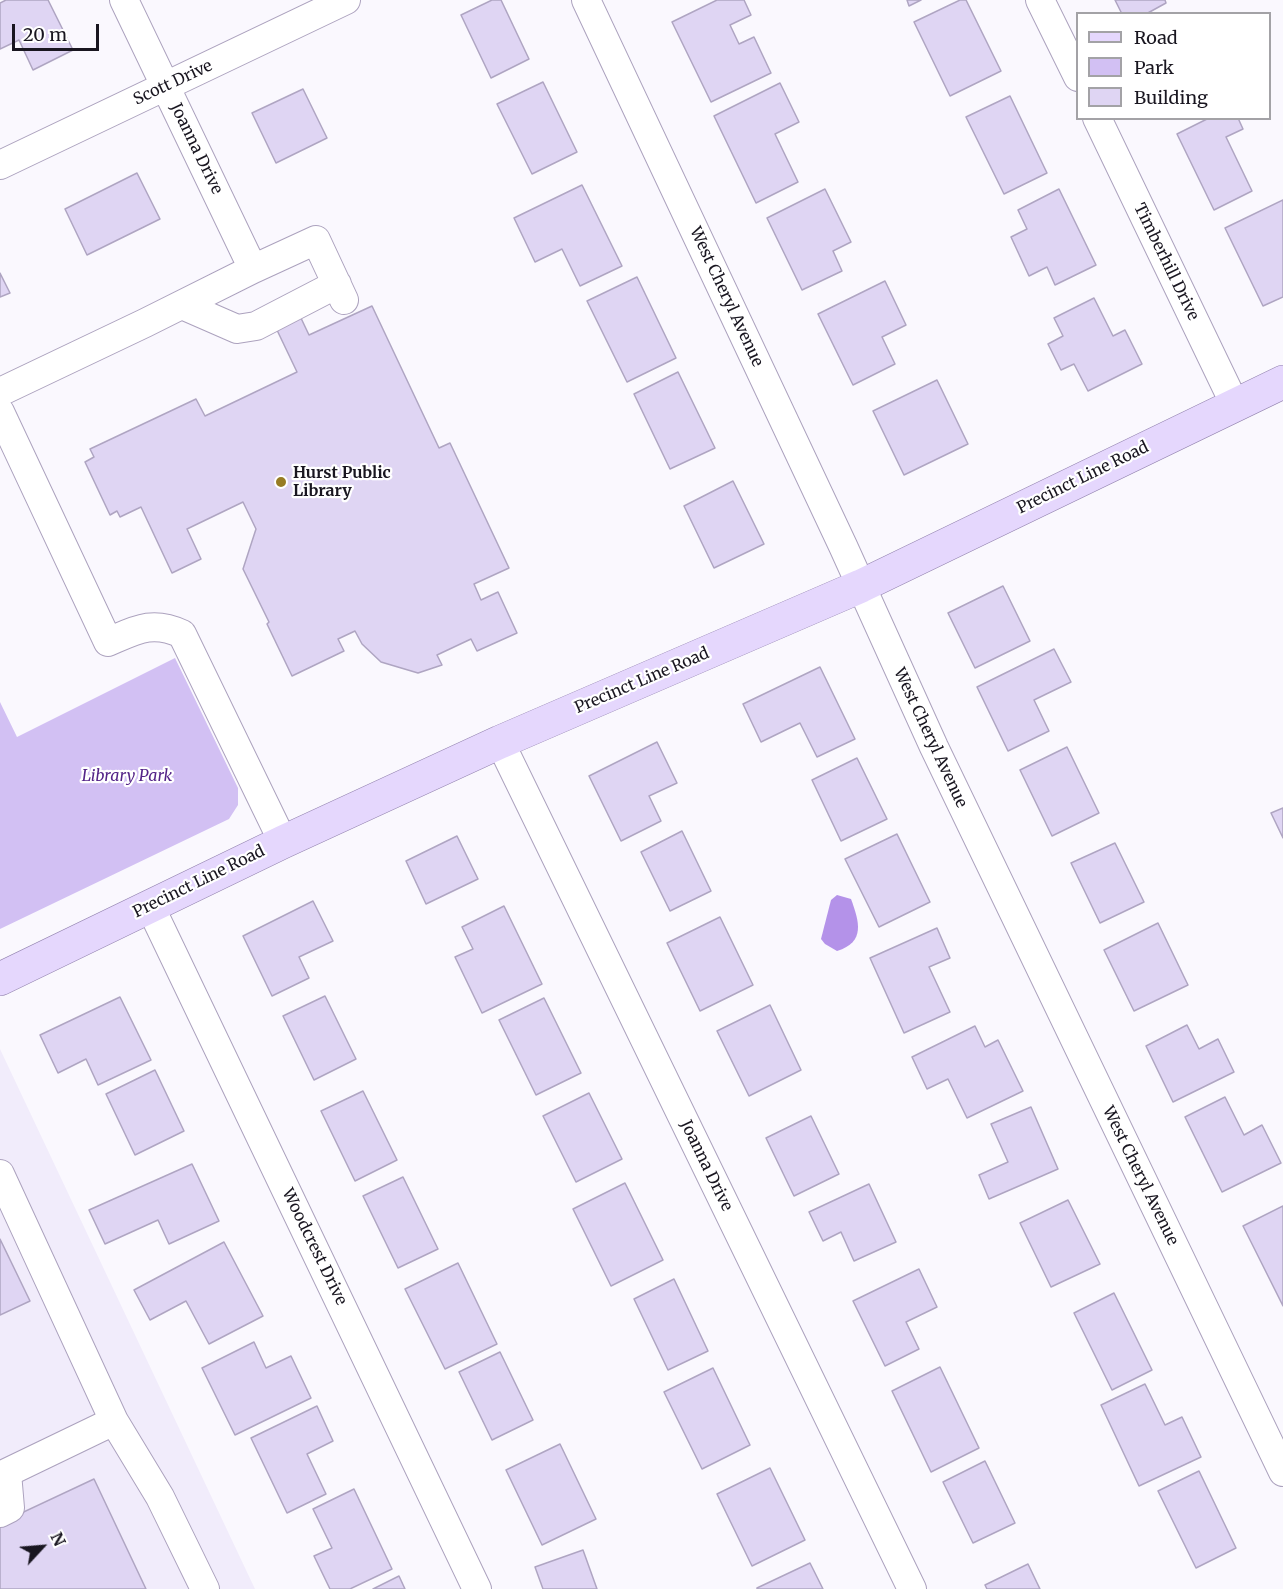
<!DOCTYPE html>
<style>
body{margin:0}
#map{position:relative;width:1283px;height:1589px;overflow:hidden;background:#faf8fe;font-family:Merriweather,serif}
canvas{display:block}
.legend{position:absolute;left:1076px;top:12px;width:195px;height:108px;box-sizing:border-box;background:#fff;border:2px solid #a3a2a6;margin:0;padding:8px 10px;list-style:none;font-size:18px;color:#191620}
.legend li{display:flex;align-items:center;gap:12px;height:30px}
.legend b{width:30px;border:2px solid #a3a2a6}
.north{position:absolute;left:12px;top:1517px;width:60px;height:60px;-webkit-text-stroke:4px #fff;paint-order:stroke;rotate:64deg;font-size:16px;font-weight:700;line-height:24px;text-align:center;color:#191620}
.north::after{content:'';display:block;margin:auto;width:21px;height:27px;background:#191620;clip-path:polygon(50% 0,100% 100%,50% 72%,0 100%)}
.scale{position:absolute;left:12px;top:24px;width:87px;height:27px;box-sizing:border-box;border:3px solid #191620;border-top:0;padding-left:8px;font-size:18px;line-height:21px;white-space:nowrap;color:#191620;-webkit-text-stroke:4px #fff;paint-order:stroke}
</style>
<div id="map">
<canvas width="1283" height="1589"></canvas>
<ul class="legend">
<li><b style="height:8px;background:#e5d7fd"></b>Road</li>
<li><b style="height:16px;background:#d2c0f3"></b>Park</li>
<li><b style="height:16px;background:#dfd5f3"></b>Building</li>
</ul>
<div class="north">N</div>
<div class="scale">20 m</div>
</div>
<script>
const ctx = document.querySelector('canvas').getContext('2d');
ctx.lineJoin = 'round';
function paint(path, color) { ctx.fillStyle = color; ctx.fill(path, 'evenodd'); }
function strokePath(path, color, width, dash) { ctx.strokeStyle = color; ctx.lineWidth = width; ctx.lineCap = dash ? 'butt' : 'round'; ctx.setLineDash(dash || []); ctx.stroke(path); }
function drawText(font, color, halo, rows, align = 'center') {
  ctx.font = font + ' Merriweather,serif'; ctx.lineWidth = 4.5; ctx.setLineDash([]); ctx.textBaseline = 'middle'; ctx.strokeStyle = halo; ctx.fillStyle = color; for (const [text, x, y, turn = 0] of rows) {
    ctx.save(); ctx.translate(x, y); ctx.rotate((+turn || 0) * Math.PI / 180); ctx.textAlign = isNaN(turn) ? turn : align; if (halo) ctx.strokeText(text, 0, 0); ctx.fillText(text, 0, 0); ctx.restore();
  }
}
const built = new Path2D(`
 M0,1049L255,1589H0Z`);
const green = new Path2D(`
 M175,658L238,788V805L229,819L0,929V702L17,737Z`);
const water = new Path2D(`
 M837,895L851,899C859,921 866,942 837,951L825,944L821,939L831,900Z`);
const building = new Path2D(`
 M6,0H48L73,50L33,70L19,40L0,49V3Z
 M492,0H501L529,59L491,78L461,15Z
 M717,0H744L751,15L730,25L739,44L754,37L771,73L711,102L672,22Z
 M907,0H921L909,6Z
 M960,0H966L1001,71L950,96L914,22Z
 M1115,0H1165L1166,3L1146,14H1122Z
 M543,82L577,152L532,174L497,104Z
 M780,83L799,122L775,134L798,182L756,203L714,116Z
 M303,89L327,138L276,163L252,113Z
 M1010,96L1047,173L1004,194L966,117Z
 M1209,118H1238L1243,129L1226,137L1252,191L1214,210L1177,134Z
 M137,173L160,219L87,255L65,209Z
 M582,185L622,266L580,286L562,249L535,262L514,218Z
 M825,189L851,242L833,251L842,271L802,290L767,218Z
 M1059,189L1096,265L1055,285L1047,267L1029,276L1011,237L1027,229L1018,210Z
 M1283,200V297L1263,306L1225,228Z
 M0,273L10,293L0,297Z
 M637,277L676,358L627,382L587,301Z
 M885,281L906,325L882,337L895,364L853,385L818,314Z
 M1094,298L1113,336L1125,330L1142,364L1088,391L1074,364L1061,370L1048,344L1063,336L1054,318Z
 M372,306L439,448L450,443L509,568L474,584L481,600L498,592L517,633L477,651L471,639L437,655L442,665L418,673L381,662L362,644L355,631L338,639L344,651L292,676L267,624L269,622L243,569L256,529L243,502L187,529L201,559L172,573L141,507L120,517L117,511L110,515L85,462L94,457L90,449L196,399L205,416L297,372L276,328L300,316L309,335Z
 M678,372L715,448L670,469L634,394Z
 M937,380L968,444L904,475L873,411Z
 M733,481L764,544L714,568L684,506Z
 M1003,586L1030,641L975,668L948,613Z
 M1054,649L1071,682L1034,700L1049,731L1008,751L977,687Z
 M820,667L855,739L817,757L800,723L761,742L743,704Z
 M657,742L677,783L649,796L661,821L621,841L589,776Z
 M1067,747L1099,813L1052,836L1020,770Z
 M857,758L887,819L841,841L812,780Z
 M1283,808V838L1271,813Z
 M682,831L711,891L670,911L641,852Z
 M897,834L930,902L879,927L845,859Z
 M457,836L478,879L426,904L406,861Z
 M1115,843L1144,902L1100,923L1071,863Z
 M313,901L333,941L299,957L309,978L272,996L243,936Z
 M504,906L542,984L482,1013L455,957L473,949L462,927Z
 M720,917L753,985L700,1011L667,943Z
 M1158,923L1188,985L1134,1011L1104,950Z
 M937,928L950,958L929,967L950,1012L904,1033L870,958Z
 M325,996L356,1059L314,1080L283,1016Z
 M120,997L151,1060L98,1085L86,1059L58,1073L40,1035Z
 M544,998L581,1073L536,1095L499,1020Z
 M770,1005L801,1070L749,1096L717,1031Z
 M1187,1025L1199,1049L1218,1039L1234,1072L1173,1102L1146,1046Z
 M975,1026L985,1047L998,1040L1023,1091L967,1118L948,1079L927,1089L912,1057Z
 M155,1070L184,1131L135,1155L106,1094Z
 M363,1091L397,1160L355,1181L321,1111Z
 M589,1093L622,1159L576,1182L543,1116Z
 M1225,1097L1244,1135L1262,1125L1281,1163L1222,1192L1185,1117Z
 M1031,1107L1058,1169L989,1199L979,1175L1008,1162L991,1124Z
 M811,1116L839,1174L794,1196L766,1138Z
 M192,1164L219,1221L169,1244L158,1220L105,1244L89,1210Z
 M403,1177L438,1249L398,1268L363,1196Z
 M625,1183L663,1260L611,1286L573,1209Z
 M869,1184L896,1242L854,1261L841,1232L823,1241L809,1212Z
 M1068,1200L1100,1264L1051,1287L1020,1223Z
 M1283,1206V1306L1243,1226Z
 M0,1239L30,1301L0,1315Z
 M224,1242L263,1316L209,1344L186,1301L150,1320L134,1290Z
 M458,1263L497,1344L445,1369L405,1289Z
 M919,1269L937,1307L906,1322L919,1349L885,1366L853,1301Z
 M674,1279L708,1351L668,1370L634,1299Z
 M1114,1293L1152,1370L1112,1390L1074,1313Z
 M254,1342L266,1368L291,1356L311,1398L235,1435L202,1368Z
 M500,1352L533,1420L492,1440L459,1372Z
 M940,1367L979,1448L931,1472L892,1391Z
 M713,1368L750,1445L702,1469L664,1392Z
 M1145,1384L1165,1425L1182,1417L1201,1457L1139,1486L1101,1405Z
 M317,1406L333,1441L307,1454L326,1494L287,1513L251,1438Z
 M560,1444L596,1519L542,1545L506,1470Z
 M985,1461L1015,1523L973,1543L943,1482Z
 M770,1468L805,1540L752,1566L717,1494Z
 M1199,1471L1236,1548L1196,1568L1158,1491Z
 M94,1479L146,1589H0V1523Z
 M354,1489L392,1569L350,1589H330L314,1556L332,1548L313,1509Z
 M583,1550L597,1589H543L535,1567Z
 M810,1563L823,1589H757V1588Z
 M1028,1564L1040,1589H987L985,1585Z
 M399,1576L405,1589H373Z`);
const minor = new Path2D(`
 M586,0L843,546L934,747L1283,1472
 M1040,0L1078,77
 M1097,118L1235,405
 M0,165L346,0
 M253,269L316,240L344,300
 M182,305L237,329L256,326L337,284
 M0,392L145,323L253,269L124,0
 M0,412L108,642C136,630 152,620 182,634L283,842
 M500,742L912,1589
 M150,906L477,1589
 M0,1174L114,1421L0,1476
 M114,1421L160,1497L205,1589
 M0,1513L10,1508L7,1473`);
const major = new Path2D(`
 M0,979L283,842L500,742L861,586L1283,382`);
const markers = [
 [281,482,6,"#977c24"]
];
const streetNames = [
 ["Scott Drive",173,83,-25],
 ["Joanna Drive",196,149,64],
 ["Timberhill Drive",1166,262,64],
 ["West Cheryl Avenue",726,297,65],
 ["Precinct Line Road",1083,478,-26],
 ["Precinct Line Road",642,681,-23],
 ["West Cheryl Avenue",930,738,65],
 ["Precinct Line Road",199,882,-26],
 ["Joanna Drive",706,1166,64],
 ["West Cheryl Avenue",1140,1176,64],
 ["Woodcrest Drive",314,1247,64]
];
const poiNames = [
 ["Hurst Public",293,473],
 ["Library",293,491]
];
const parkNames = [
 ["Library Park",127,776]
];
paint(built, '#f1ecfb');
paint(green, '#d2c0f3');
paint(water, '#b492e9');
paint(building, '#dfd5f3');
strokePath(building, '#afa5c2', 1.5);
strokePath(minor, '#aca2be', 30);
strokePath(major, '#9383af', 34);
strokePath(minor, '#fff', 28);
strokePath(major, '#e5d7fd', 33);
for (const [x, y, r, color] of markers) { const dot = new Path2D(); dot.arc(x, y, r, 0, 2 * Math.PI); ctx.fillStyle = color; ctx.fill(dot); strokePath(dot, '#fff', 2); }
drawText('16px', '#191620', '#fff', streetNames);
drawText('bold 16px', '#191620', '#fff', poiNames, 'left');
drawText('italic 16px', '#542488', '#fff', parkNames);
</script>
